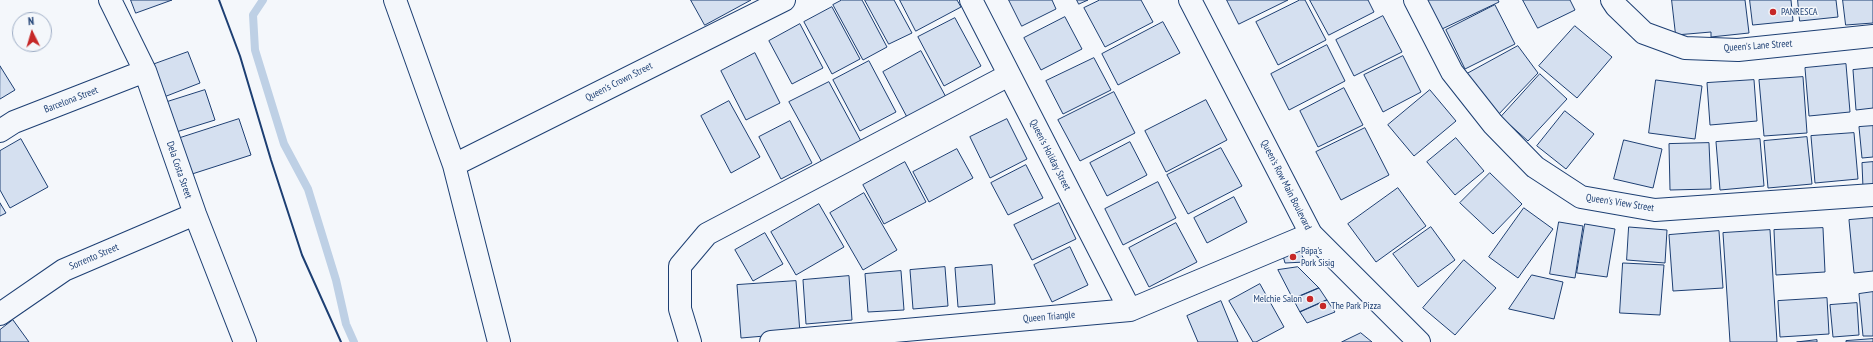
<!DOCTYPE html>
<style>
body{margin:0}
#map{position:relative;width:1873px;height:342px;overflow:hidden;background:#f4f7fb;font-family:"PT Sans Narrow",sans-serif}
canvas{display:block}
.north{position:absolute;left:12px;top:12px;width:40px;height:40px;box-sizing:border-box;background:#f4f7fb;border:1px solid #9eadc5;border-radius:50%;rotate:355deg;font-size:11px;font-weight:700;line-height:16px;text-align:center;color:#1d3f73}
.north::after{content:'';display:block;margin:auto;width:14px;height:18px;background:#c62828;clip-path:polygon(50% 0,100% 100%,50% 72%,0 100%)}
</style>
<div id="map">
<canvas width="1873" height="342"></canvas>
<div class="north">N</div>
</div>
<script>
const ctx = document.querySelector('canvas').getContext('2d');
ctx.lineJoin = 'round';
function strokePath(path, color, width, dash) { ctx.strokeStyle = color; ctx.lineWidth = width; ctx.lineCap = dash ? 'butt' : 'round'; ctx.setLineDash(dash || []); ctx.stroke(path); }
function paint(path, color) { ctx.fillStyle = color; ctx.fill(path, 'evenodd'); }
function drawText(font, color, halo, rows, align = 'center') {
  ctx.font = font + ' "PT Sans Narrow",sans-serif'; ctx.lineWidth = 3; ctx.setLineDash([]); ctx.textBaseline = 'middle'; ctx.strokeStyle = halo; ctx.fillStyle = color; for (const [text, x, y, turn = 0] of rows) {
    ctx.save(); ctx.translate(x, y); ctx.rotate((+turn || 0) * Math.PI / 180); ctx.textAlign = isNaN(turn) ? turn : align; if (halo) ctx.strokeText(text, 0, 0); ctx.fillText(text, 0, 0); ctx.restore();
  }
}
const stream = new Path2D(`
 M263,0L253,15L255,50L284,144L308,189L336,280L346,324L354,342`);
const building = new Path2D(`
 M131,0H172L136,13Z
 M691,0H751L705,25Z
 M842,0H862L887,47L863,60L833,5Z
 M865,0H894L912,33L889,44Z
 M900,0H957L961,7L916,31Z
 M1009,0H1052L1056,9L1022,26Z
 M1077,0H1088L1079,4Z
 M1100,0H1141L1153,22L1105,47L1084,8Z
 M1227,0H1288L1239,24Z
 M1300,0H1305L1326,40L1278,65L1256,22Z
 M1310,0H1368L1374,12L1329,35Z
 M1427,0H1498L1499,2L1442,29Z
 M1523,0H1570L1575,10L1538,28Z
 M1672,0H1745L1749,33L1711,37V32L1676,35Z
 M1750,0H1791L1793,21L1753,25Z
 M1798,0H1836L1838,17L1800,21Z
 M1843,0H1873V23L1846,25Z
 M1495,5L1515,44L1465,69L1446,30Z
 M832,7L860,59L832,74L804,22Z
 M1383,16L1402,52L1354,76L1336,40Z
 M1065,17L1082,49L1041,70L1024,38Z
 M955,18L981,66L944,86L918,37Z
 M1163,22L1180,53L1118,85L1102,54Z
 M800,24L823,68L792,84L769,41Z
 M1575,26L1612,57L1577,98L1539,66Z
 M1327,45L1345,81L1289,110L1271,74Z
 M1518,46L1538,73L1497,116L1465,75Z
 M921,51L947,99L908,119L883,72Z
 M188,52L200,83L164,97L152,65Z
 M755,53L780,103L746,120L721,71Z
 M1403,56L1421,92L1383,112L1364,75Z
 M1094,58L1111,90L1063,114L1046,81Z
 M869,61L896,112L860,131L833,80Z
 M1846,64L1850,112L1809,116L1805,68Z
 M0,66L15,90L0,99Z
 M1873,68V108L1856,110L1853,70Z
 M1540,74L1567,99L1528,141L1501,117Z
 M1803,77L1807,133L1764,136L1759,80Z
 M1656,80L1702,86L1695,139L1649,133Z
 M1754,80L1757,121L1710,125L1707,83Z
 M829,82L862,143L823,164L789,102Z
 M1344,88L1363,125L1318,147L1300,111Z
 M205,90L215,120L173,133L164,103Z
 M1430,90L1456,121L1414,156L1388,125Z
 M1114,92L1135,133L1080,161L1058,120Z
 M1206,100L1227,140L1166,172L1145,131Z
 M729,101L760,157L731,173L701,116Z
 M1565,111L1594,134L1566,169L1537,146Z
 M239,119L251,155L189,175L177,139Z
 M1007,119L1027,159L990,178L970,137Z
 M790,121L812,163L781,179L759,137Z
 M1873,126V157L1862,158L1859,127Z
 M1365,128L1389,175L1341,200L1316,152Z
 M1854,133L1858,179L1815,183L1811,136Z
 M1807,137L1812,184L1768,188L1764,141Z
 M1456,138L1484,171L1455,195L1427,162Z
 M21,139L48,187L10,208L0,190V151Z
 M1760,139L1764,186L1720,190L1716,142Z
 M1624,140L1662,149L1653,188L1614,179Z
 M1130,142L1147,175L1107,196L1090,163Z
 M1709,143L1711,189L1670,190L1669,144Z
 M1221,148L1242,186L1188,214L1167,175Z
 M957,149L973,178L929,202L913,172Z
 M905,162L926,202L884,224L863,185Z
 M1873,162V187L1863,188L1862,163Z
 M1026,165L1043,198L1008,215L991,183Z
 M1490,173L1522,204L1493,234L1460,203Z
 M1158,182L1176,218L1123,245L1105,209Z
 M1398,188L1426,226L1376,262L1348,224Z
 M864,193L897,250L863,270L830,213Z
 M1234,197L1247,222L1207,243L1194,218Z
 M0,203L6,213L0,216Z
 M1059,203L1076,239L1032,260L1014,225Z
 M819,204L844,247L796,275L771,232Z
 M1524,208L1553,229L1518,278L1489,257Z
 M1873,218V271L1854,273L1849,220Z
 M1559,222L1583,226L1575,278L1550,274Z
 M1176,223L1197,262L1149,287L1129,248Z
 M1585,224L1615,229L1607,277L1577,273Z
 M1431,227L1455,260L1418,287L1393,254Z
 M1629,227L1667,230L1665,263L1627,260Z
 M1823,228L1825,272L1776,275L1774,230Z
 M1770,230L1777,342H1730L1723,233Z
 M1719,231L1723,288L1673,291L1669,235Z
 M765,233L783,264L753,281L735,250Z
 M1070,247L1088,285L1052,302L1034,265Z
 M1300,251L1305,262L1285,263L1282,252Z
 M1464,260L1496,288L1455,335L1423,308Z
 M1623,263L1664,265L1660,315L1620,313Z
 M992,265L995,304L958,307L955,268Z
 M945,267L948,306L913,309L910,270Z
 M1298,267L1319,288L1293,299L1278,270Z
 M901,271L904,310L868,312L865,274Z
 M1532,275L1563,282L1554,319L1509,309Z
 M849,276L852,320L806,324L803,280Z
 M796,281L800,333L741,338L737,285Z
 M1260,284L1284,327L1256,342H1253L1229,301Z
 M1319,288L1327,300L1300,312L1293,299Z
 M1873,292V336H1863L1859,294Z
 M1827,298L1829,334L1780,337L1778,301Z
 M1327,300L1335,312L1307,323L1300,312Z
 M1221,301L1238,342H1198L1187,316Z
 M1857,303L1859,335L1833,337L1830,305Z
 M13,320L29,342H0V330Z
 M1361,333L1372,342H1342Z
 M1873,339V342H1846V341Z
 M1817,340V342H1797Z`);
const minor = new Path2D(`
 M110,0L145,71L195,214L245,342
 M395,0L454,165L499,342
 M971,0L1130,310
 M1415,0L1452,72L1493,124L1535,167L1581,197L1655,210L1873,195
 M1612,0L1616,6L1644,33L1685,48L1738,50L1873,36
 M0,131L14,122L145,71
 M454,165L784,0
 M0,314L64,270L195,214
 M690,342L680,309V266L707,234L1009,75
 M771,342L1130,310L1311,234`);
const tertiary = new Path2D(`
 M1190,0L1311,234L1419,342`);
const wall = new Path2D(`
 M219,0L240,56L271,160L302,255L341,342`);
const markers = [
 [1773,12,4,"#c62828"],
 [1293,257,4,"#c62828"],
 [1310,299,4,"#c62828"],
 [1323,306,4,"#c62828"]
];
const poiNames = [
 ["PANRESCA",1781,12],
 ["Papa's",1301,251],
 ["Pork Sisig",1301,263],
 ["Melchie Salon",1302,299,"right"],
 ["The Park Pizza",1331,306]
];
const streetNames = [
 ["Queen's Lane Street",1758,46,-4],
 ["Queen's Crown Street",619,82,-27],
 ["Barcelona Street",71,100,-21],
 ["Queen's Holiday Street",1050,155,63],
 ["Dela Costa Street",179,170,71],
 ["Queen's Row Main Boulevard",1286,185,63],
 ["Queen's View Street",1620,203,9],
 ["Sorrento Street",94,257,-23],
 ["Queen Triangle",1049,317,-5]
];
strokePath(stream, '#bed0e5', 8);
paint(building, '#d5e0f0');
strokePath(building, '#1d3f73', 1);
strokePath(minor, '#1d3f73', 24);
strokePath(tertiary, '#1d3f73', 24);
strokePath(minor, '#f4f7fb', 22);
strokePath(tertiary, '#f4f7fb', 22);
strokePath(wall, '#1d3f73', 2);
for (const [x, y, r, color] of markers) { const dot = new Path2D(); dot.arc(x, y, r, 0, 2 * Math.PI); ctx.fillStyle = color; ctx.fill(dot); strokePath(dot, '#f4f7fb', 1.5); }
drawText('10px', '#1d3f73', '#f4f7fb', poiNames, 'left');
drawText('10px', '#1d3f73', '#f4f7fb', streetNames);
</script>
